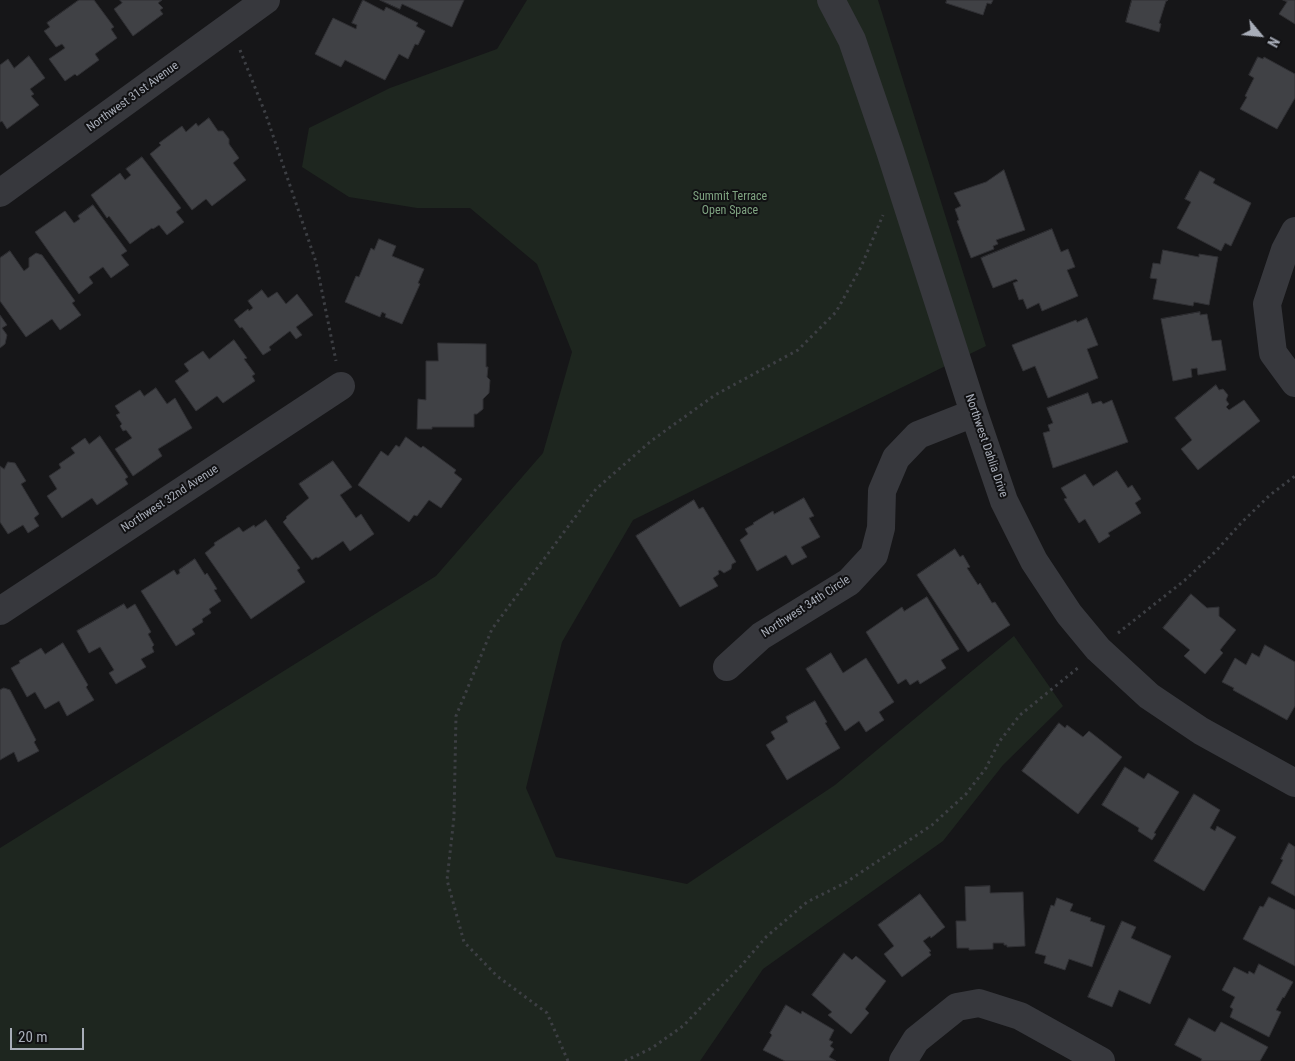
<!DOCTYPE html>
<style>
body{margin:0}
#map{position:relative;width:1295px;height:1061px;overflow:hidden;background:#161618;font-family:"Roboto Condensed",sans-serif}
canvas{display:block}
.north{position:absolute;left:1235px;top:10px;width:50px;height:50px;-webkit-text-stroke:4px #111113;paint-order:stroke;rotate:118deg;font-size:14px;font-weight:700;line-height:20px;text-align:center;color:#a8adb8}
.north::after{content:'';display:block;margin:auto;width:18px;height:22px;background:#a8adb8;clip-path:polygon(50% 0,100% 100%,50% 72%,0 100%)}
.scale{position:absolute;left:10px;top:1028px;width:74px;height:22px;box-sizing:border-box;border:2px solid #a8adb8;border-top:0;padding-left:6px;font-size:15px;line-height:18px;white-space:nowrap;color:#a8adb8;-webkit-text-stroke:4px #111113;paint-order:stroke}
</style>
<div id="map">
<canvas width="1295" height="1061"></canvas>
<div class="north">N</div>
<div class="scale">20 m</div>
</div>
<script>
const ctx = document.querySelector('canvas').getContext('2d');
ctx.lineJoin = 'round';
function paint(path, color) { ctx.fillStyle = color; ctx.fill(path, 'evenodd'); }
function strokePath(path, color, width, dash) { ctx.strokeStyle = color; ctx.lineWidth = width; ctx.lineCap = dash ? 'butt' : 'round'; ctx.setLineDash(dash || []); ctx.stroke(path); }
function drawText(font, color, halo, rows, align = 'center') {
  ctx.font = font + ' "Roboto Condensed",sans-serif'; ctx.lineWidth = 4; ctx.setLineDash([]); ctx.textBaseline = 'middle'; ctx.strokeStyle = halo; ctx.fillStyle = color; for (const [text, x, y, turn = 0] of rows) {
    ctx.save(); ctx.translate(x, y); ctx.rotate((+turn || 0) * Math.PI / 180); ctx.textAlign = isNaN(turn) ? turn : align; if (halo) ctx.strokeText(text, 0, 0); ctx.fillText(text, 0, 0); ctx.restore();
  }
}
const green = new Path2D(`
 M527,0H878L986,346L633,520L562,642L526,788L556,857L687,884L835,785L1014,636L1063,706L1003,765L943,841L763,969L700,1061H0V848L436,576L543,453L572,352L537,264L470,208H417L349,197L302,167L309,128L390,88L497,49Z`);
const building = new Path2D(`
 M79,0H94L114,27L111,29L117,38L95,54L99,60L77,76L75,74L65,81L49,59L65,48L62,44L56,47L44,31L50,27L47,23Z
 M120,0H162L158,3L163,8L160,10L163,14L133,36L114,9L122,3Z
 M363,0L384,11L386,7L418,23L416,26L425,31L418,45L415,44L408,59L399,54L385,80L345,60L341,67L315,54L333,18L356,29L357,25L352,23Z
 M380,0H464L452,27L402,4L400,9Z
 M947,0H993L991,4L987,3L983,15L946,3Z
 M1132,0H1168L1167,1H1166L1159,23L1161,24L1159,32L1126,22Z
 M1283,0H1295V24L1279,14L1287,2Z
 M29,56L45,78L30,89L34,94L31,96L39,105L7,129L2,121L0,122V65L8,59L14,68Z
 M1258,57L1263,59L1264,57L1295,74V98L1277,129L1240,109L1247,97L1245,96L1254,78L1249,75Z
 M209,118L218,131H223L229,139V144L239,158L233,163L246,180L212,206L206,199L192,210L150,154L161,145L159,143L182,126L186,132L196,123L198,126Z
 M142,157L181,208L176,212L184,222L167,235L159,225L153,229L152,228L130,244L109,216L107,218L91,195L120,173L125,180L131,175L126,169Z
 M1004,170L1025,230L996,240L998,244L993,246L994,249L971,258L957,221L959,220L955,209L961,206L954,193L986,182Z
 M1200,171L1215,179L1213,183L1251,203L1231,246L1225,243L1221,251L1177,228L1191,202L1185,199Z
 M93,205L127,251L121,255L129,265L111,278L103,267L89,277L93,283L79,294L35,232L65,211L74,223L80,219L78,216Z
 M1052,229L1061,252L1068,249L1075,267L1067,270L1078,296L1042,311L1039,303L1027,309L1023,299L1019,300L1013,283L1018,281L1016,279L993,288L981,258Z
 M379,239L396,246L392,256L424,269L418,283L420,284L402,324L385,317L386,314L382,312L380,317L345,302L356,276L359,277L371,248L374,250Z
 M1163,250L1199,257V254L1218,257L1209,305L1194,302L1193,306L1153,299L1157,279L1150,278L1153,263L1160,264Z
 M10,251L24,271L29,267V258L36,253L42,255L75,301L72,303L81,315L60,330L52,319L26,337L0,301V258Z
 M262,290L268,298L277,292L286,304L297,294L313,315L296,327L302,335L296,339L290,331L269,347L271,350L263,355L242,327L240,328L234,320L248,309L249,311L253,308L248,301Z
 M1200,312V315L1207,314L1212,341L1221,340L1226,370L1198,375L1197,368L1191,369L1192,377L1173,381L1161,319Z
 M0,315L7,325L2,328L7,335L5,344L0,348Z
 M1087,318L1098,345L1087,349L1098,378L1048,398L1035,366L1023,371L1012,345L1076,320L1077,322Z
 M234,340L247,358L244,359L255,374L252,376L255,381L223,403L217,396L196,411L175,381L189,371L184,364L203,351L209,359Z
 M438,343L486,344V367H488L487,377L490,380L489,393L483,399V409L477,414H474V427H432V429H417L418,399L426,400V361H438Z
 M1216,385L1219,390L1223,389L1228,395L1226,400L1229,404L1226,407L1229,410L1244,400L1260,421L1198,470L1181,449L1192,440L1175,418Z
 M156,388L167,404L175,398L192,428L158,449L162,456L133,476L115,449L132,438L126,430L123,431L120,426L122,424L116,415L120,413L115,406L140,390L144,396Z
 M1088,393L1092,404L1101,401L1103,404L1112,400L1128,442L1053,468L1043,433L1050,431L1048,425L1053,423L1047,408Z
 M100,436L128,477L125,479L128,484L97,505L92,498L62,518L47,496L57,489L49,476L61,468L59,464L75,453L71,448L85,438L89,444Z
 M406,437L421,448L423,446L456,470L454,473L462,479L441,508L429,500L417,516L414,515L409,522L358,485L381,451L388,456L396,445L399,447Z
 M333,461L352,487L340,495L356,518L361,514L374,534L350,551L343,541L318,558L316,557L312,560L283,522L287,518L286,517L309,498L299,484Z
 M8,462L15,463L26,481L21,484L39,514L34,518L39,526L28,533L23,525L8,534L0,522V466L4,469Z
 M1117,471L1128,488L1132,485L1141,499L1135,503L1141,513L1108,533L1110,536L1099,543L1085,519L1079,523L1064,499L1067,498L1061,488L1085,474L1093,486Z
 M804,498L814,516L809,518L820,537L801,547L807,557L792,565L786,555L757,571L740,540L748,534L745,529L754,524L753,523L773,511L774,514Z
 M694,500L699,509L703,507L736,562L732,564L731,569L724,573L720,570L718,571L719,574L713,578L718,586L680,607L636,536Z
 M266,520L300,568L297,570L305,582L251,619L205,553L215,545L214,543L239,527L243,532L254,525L255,527Z
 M955,549L960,557L963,555L970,567L967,568L978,585L980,583L992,603L995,602L1010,625L968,652L917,575Z
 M195,559L205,575L207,573L217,589L214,590L221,601L209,609L211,613L202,619L203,622L192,629L195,634L176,646L141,591L174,570L177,575L180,573L179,570Z
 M1191,594L1207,608L1219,607V616L1236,630L1220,650L1223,653L1205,674L1184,656L1190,650L1163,628Z
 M927,597L959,649L941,660L946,668L920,684L918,680L910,685L906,679L898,684L866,632L902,607L904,611Z
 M124,604L127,609L135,604L151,632L148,634L154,645L152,647L154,652L141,659L146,667L116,684L109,673L114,670L100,647L89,653L77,631Z
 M63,643L88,685L86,687L94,700L67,716L59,701L45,709L35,692L27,697L11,668L20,663L19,661L41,648L45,654Z
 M1265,645L1295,662V706L1287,720L1233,690L1234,688L1222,682L1235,658L1246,665L1252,653L1259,657Z
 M831,653L843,673L866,658L894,702L879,712L884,720L866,732L859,721L845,731L806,669Z
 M4,688L10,690L36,740L34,742L39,751L18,762L14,752L0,760V690Z
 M815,701L827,722L825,723L840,748L787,780L766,745L775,739L771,732L788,722L786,717Z
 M1059,723L1065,728L1067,725L1083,737L1089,731L1122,757L1078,814L1022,771Z
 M1125,767L1144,779L1148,773L1179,792L1154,833L1156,834L1152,840L1138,831L1139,828L1102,805Z
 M1194,794L1220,810L1210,828L1215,831L1217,826L1236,837L1204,891L1154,861Z
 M1289,843L1295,847V896L1271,883L1283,860L1281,859Z
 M990,886V893L1023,892L1025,946L1007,947V945H1004V943H993V949L969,950V948H957L956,921H966L965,887Z
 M920,894L945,927L931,938L930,936L923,941L931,951L929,952L931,955L902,977L884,954L894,946L878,925Z
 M1269,897L1295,910V966L1243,939L1260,906L1263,907Z
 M1057,898L1073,904L1070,911L1091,918L1090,921L1105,926L1092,967L1069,959L1065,970L1044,963L1046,956L1035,953L1051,905L1054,906Z
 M1122,921L1136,927L1131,938L1171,956L1150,1004L1119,990L1112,1007L1088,997Z
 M844,953L852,960L856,956L886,981L865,1009L869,1013L851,1034L828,1015L832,1012L812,995Z
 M1259,964L1293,982L1284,998L1283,997L1276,1010L1281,1012L1269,1037L1230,1017L1233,1009L1230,1007L1235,997L1222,990L1234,967L1248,974L1249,971L1254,974Z
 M786,1005L801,1014L802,1011L834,1030L829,1040L833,1042L830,1046L834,1049L829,1057L836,1061H785L763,1050L772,1035L770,1033Z
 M1189,1018L1215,1032L1221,1022L1268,1047L1260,1061H1201L1202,1059L1175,1045Z`);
const path = new Path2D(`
 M240,50L266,115L316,262L336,361
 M1118,633L1185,580L1216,551L1241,523L1270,495L1295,476
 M568,1061L547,1013L497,976L464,942L447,880L454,817L456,716L492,629L596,489L651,441L715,395L798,350L836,312L861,267L883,215
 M625,1061L652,1048L683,1026L741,966L766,937L807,902L845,883L932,825L966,794L986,768L999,742L1020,715L1079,667`);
const minor = new Path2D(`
 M831,0L852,40L890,151L974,413L1004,501L1034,561L1069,614L1098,649L1149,696L1201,731L1295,783
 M0,193L266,0
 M1295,231L1285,250L1267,304L1273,353L1295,383
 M0,611L341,386
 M727,667L761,636L849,582L874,555L881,528L882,491L896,458L918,435L974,413
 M903,1061L916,1040L957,1007L979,1003L1020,1016L1101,1061`);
const streetNames = [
 ["Northwest 31st Avenue",133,97,-36],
 ["Northwest Dahlia Drive",986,446,71],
 ["Northwest 32nd Avenue",170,499,-33],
 ["Northwest 34th Circle",806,607,-33]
];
const parkNames = [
 ["Summit Terrace",730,197],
 ["Open Space",730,211]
];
paint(green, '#1e261f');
paint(building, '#404145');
strokePath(building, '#303034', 1);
strokePath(path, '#3d3f44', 3, [2.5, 4]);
strokePath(minor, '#37383d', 28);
drawText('12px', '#a8adb8', '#111113', streetNames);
drawText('12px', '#7fa381', '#111113', parkNames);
</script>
